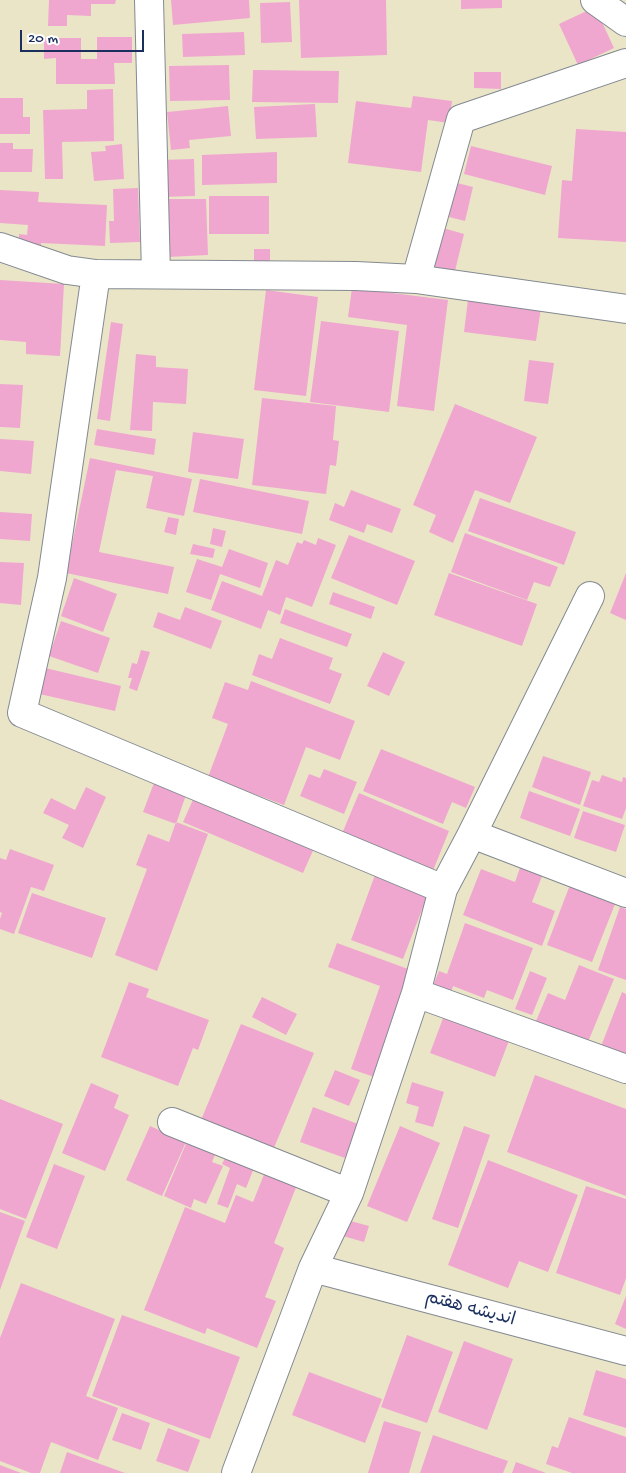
<!DOCTYPE html>
<meta charset="utf-8">
<style>
body{margin:0}
#map{position:relative;width:626px;height:1473px;overflow:hidden;background:#ebe5c7;font-family:"Gochi Hand",sans-serif}
canvas{display:block}
.scale{position:absolute;left:20px;top:30px;width:124px;height:22px;box-sizing:border-box;border:2px solid #1b2f5e;border-top:0;padding-left:6px;font-size:15px;line-height:18px;white-space:nowrap;color:#1b2f5e;-webkit-text-stroke:4px #fff;paint-order:stroke}
</style>
<div id="map">
<canvas width="626" height="1473"></canvas>
<div class="scale">20 m</div>
</div>
<script>
const ctx = document.querySelector('canvas').getContext('2d');
ctx.lineJoin = 'round';
function paint(path, color) { ctx.fillStyle = color; ctx.fill(path, 'evenodd'); }
function strokePath(path, color, width, dash) { ctx.strokeStyle = color; ctx.lineWidth = width; ctx.lineCap = dash ? 'butt' : 'round'; ctx.setLineDash(dash || []); ctx.stroke(path); }
function drawText(font, color, halo, rows, align = 'center') {
  ctx.font = font + ' "Gochi Hand","Playpen Sans Arabic",sans-serif'; ctx.lineWidth = 4; ctx.setLineDash([]); ctx.textBaseline = 'middle'; ctx.strokeStyle = halo; ctx.fillStyle = color; for (const [text, x, y, turn = 0] of rows) {
    ctx.save(); ctx.translate(x, y); ctx.rotate((+turn || 0) * Math.PI / 180); ctx.textAlign = isNaN(turn) ? turn : align; if (halo) ctx.strokeText(text, 0, 0); ctx.fillText(text, 0, 0); ctx.restore();
  }
}
const building = new Path2D(`
 M49,0H116L115,4H91V16L67,15V26H48Z
 M171,0H249L250,18L173,25Z
 M299,0H386L387,55L301,58Z
 M461,0H502V8L461,9Z
 M290,2L292,42L261,43L260,3Z
 M595,7L614,48L578,65L559,24Z
 M244,32L245,55L183,57L182,34Z
 M97,37H132V63H114L115,84H56V58L44,59V38H81V59H97Z
 M229,65L230,100L170,101L169,66Z
 M253,70L339,71L338,103L252,102Z
 M474,72H501V89L474,88Z
 M113,89L114,141L62,142L63,179H45L43,110L87,109V90Z
 M413,96L452,101L449,123L428,120L421,172L348,163L356,101L411,108Z
 M0,98H23V117H30V134H0Z
 M315,104L317,137L256,139L254,107Z
 M228,106L231,136L189,140L190,148L171,150L167,112Z
 M576,129L626,132V242L558,238L562,180L572,181Z
 M0,143H13V149H33L32,172H0Z
 M122,144L124,179L94,181L91,152L106,151L105,146Z
 M471,146L552,166L545,195L464,174Z
 M277,152V183L202,185V155Z
 M194,159L195,196L161,197L160,160Z
 M457,183L473,187L465,221L449,217Z
 M138,188L140,242L110,243L109,221H114L113,189Z
 M0,190L39,192L38,202L107,205L105,246L41,243V249L19,248V234L27,235L28,225L0,223Z
 M209,196H269V234H209Z
 M166,199H206L208,255L168,257Z
 M443,228L464,234L453,279L431,274Z
 M254,249H270V263H254Z
 M0,280L64,284L60,356L26,354V342L0,340Z
 M352,288L448,300L434,411L397,406L407,325L348,317Z
 M266,290L318,297L306,396L254,390Z
 M469,292L542,301L536,341L464,332Z
 M321,321L399,331L389,412L310,402Z
 M111,322L123,324L110,421L97,419Z
 M136,354L156,356V367L188,369L186,404L153,402L152,431L130,430Z
 M529,360L554,363L548,404L524,401Z
 M0,384L23,385L20,428L0,427Z
 M262,398L336,406L333,440L339,441L336,466L330,465L326,494L252,485Z
 M455,404L537,437L510,503L475,490L453,543L429,532L436,515L413,505Z
 M97,429L156,439L154,455L94,445Z
 M193,432L244,439L238,479L188,472Z
 M0,439L34,441L31,474L0,471Z
 M90,458L192,479L184,516L146,508L153,476L116,470L99,552L174,567L168,594L66,573Z
 M200,479L309,501L302,534L193,512Z
 M351,490L401,509L392,533L367,524L364,533L329,520L335,503L344,507Z
 M480,498L576,532L564,565L468,531Z
 M0,512L32,514L30,541L0,539Z
 M168,517L179,519L176,535L164,532Z
 M213,528L226,531L222,547L210,544Z
 M465,533L558,567L550,587L534,582L527,600L451,572Z
 M349,535L415,561L397,605L331,578Z
 M318,538L336,545L312,607L286,597L280,615L268,610L261,629L211,610L222,581L262,596L276,560L288,565L297,542L302,544L304,540L316,545Z
 M193,544L215,549L213,558L190,554Z
 M229,549L268,563L260,588L220,574L211,600L186,592L197,559L222,567Z
 M0,562L24,563L21,605L0,603Z
 M449,573L537,604L522,646L434,615Z
 M626,573V620L610,613Z
 M74,578L117,594L103,632L61,616Z
 M333,592L375,607L371,619L329,604Z
 M185,607L222,621L211,649L153,627L158,612L180,620Z
 M285,609L352,634L347,647L280,623Z
 M61,621L110,638L98,673L49,656Z
 M280,638L333,658L329,669L342,674L330,704L252,675L259,654L272,659Z
 M141,650L150,652L137,691L129,688L132,678H128L132,663L137,664Z
 M383,652L405,662L389,696L367,686Z
 M41,667L121,686L115,711L35,693Z
 M251,681L355,721L340,760L306,747L284,805L208,777L228,724L212,718L225,682L248,690Z
 M381,749L475,787L466,808L452,802L443,824L363,791Z
 M543,756L591,772L580,805L532,787Z
 M324,769L357,782L344,814L300,796L309,774L320,778Z
 M602,775L622,782L623,777L626,778V808L622,819L583,806L592,780L599,782Z
 M154,783L186,795L176,824L143,812Z
 M86,787L106,797L83,848L62,838L69,825L43,813L51,798L75,810Z
 M529,791L580,809L570,836L520,818Z
 M196,793L316,844L303,873L183,822Z
 M359,793L449,831L432,873L341,836Z
 M583,811L625,825L616,852L574,838Z
 M176,822L208,834L157,971L115,955L147,869L136,865L148,834L169,842Z
 M10,849L54,865L44,891L31,887L14,934L0,929V919L2,913L0,912V858L6,860Z
 M522,862L544,871L532,902L555,911L542,946L463,915L481,869L515,882Z
 M375,875L428,894L403,959L351,940Z
 M573,877L619,894L592,962L547,945Z
 M32,893L106,918L92,958L18,933Z
 M620,907L626,909V980L598,970Z
 M465,923L533,948L513,1000L487,990L484,998L453,986L451,993L433,986L439,971L447,974Z
 M337,943L419,973L380,1079L351,1069L380,986L328,967Z
 M579,965L614,979L588,1042L536,1021L548,993L565,1000Z
 M530,971L547,978L532,1015L515,1009Z
 M129,982L149,989L146,997L209,1020L198,1050L193,1048L178,1086L101,1057Z
 M622,992L626,994V1058L600,1049Z
 M262,997L297,1014L286,1035L252,1017Z
 M445,1013L510,1038L495,1077L430,1053Z
 M241,1024L314,1053L273,1150L201,1120Z
 M335,1070L360,1080L349,1106L324,1096Z
 M535,1075L626,1109V1196L507,1152Z
 M412,1082L444,1092L433,1127L415,1122L419,1107L406,1103Z
 M91,1083L119,1095L114,1108L129,1115L105,1171L62,1153Z
 M0,1099L63,1124L26,1219L0,1209Z
 M313,1107L358,1124L345,1158L300,1142Z
 M150,1126L186,1142L162,1196L126,1180Z
 M400,1126L440,1143L407,1222L367,1206Z
 M464,1126L490,1135L458,1228L432,1219Z
 M188,1139L220,1143L212,1162L223,1166L206,1204L194,1199L191,1208L164,1196Z
 M228,1152L256,1163L246,1188L237,1184L228,1208L217,1204L230,1168L222,1164Z
 M488,1160L578,1195L548,1272L519,1261L508,1288L448,1265Z
 M54,1164L85,1176L57,1249L26,1237Z
 M265,1172L297,1185L274,1243L284,1248L265,1297L276,1301L257,1348L207,1328L205,1334L144,1310L185,1207L225,1223L236,1195L253,1202Z
 M586,1186L626,1199V1278L620,1295L556,1273Z
 M0,1212L25,1221L0,1290Z
 M347,1220L369,1226L364,1242L343,1236Z
 M21,1283L115,1319L86,1396L118,1408L98,1460L51,1442L40,1473H31L0,1461V1338Z
 M626,1296V1329L615,1324Z
 M122,1315L240,1357L210,1439L92,1396Z
 M407,1335L453,1352L427,1423L381,1407Z
 M464,1341L513,1359L487,1430L438,1412Z
 M596,1370L626,1379V1428L583,1415Z
 M309,1372L382,1399L365,1443L292,1415Z
 M122,1413L150,1423L141,1450L112,1440Z
 M569,1417L626,1437V1473H572L546,1464L552,1446L558,1448Z
 M384,1421L421,1432L409,1473H368Z
 M168,1428L200,1440L188,1472L156,1461Z
 M433,1435L508,1461L503,1473H420Z
 M67,1452L125,1473H60Z
 M516,1462L546,1473H512Z
 M0,1465L21,1473H0Z`);
const street = new Path2D(`
 M149,0L156,274
 M595,0L626,22
 M0,247L67,270L96,274L356,276L416,279L461,119L626,63
 M96,274L52,578L22,713L443,889
 M416,279L626,309
 M472,834L626,893
 M416,993L626,1069
 M172,1122L349,1193
 M313,1268L626,1351
 M236,1473L313,1268L349,1193L416,993L443,889L472,834L590,596`);
const streetNames = [
 ["اندیشه هفتم",470,1310,15]
];
paint(building, '#efa7cf');
strokePath(street, '#838a92', 30);
strokePath(street, '#fff', 28);
drawText('18px', '#1b2f5e', '#fff', streetNames);
</script>
